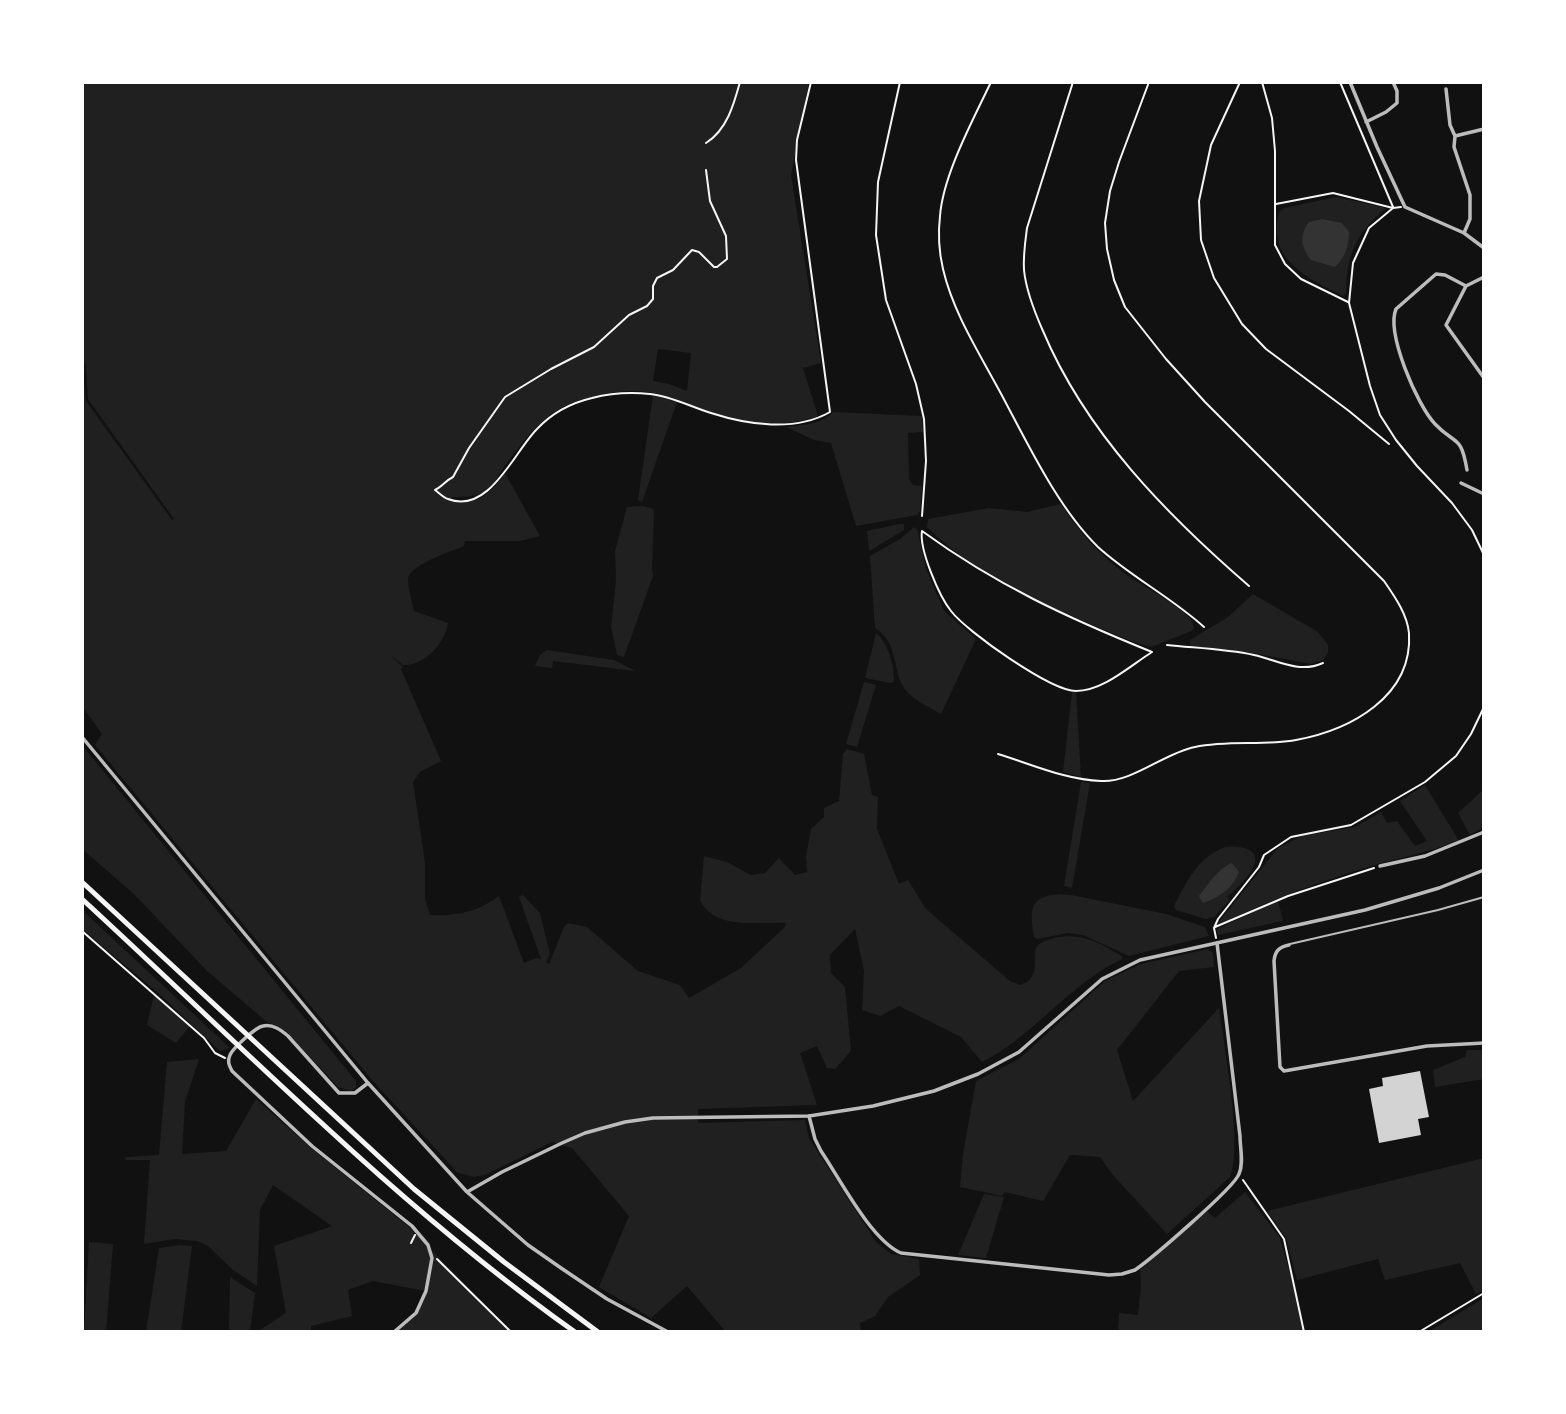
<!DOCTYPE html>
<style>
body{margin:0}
#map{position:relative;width:1566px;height:1414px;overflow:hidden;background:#111;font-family:"Noto Sans",sans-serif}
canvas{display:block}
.frame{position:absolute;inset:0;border:84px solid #fff;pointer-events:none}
</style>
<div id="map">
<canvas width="1566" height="1414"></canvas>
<div class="frame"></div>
</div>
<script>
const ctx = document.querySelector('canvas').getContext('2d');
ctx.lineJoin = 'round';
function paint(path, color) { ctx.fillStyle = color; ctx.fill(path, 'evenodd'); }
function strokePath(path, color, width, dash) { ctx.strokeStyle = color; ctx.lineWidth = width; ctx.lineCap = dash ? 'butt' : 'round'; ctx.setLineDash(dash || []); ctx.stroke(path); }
const green = new Path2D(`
 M82,82H809L791,175L821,363L803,368L818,416C775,431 734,422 693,407C678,401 663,394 647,392C628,389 607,393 589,398C546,408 529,434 504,467C498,476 493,487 484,492C474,497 464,497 452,497L451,501C480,504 488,496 505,473L540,536L520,541H465L464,546C450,552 412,564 408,578C407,584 413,605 414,611L448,623C445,644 424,666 403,665L390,655L403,667L401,669L441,761L420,772L413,782L425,863V899L430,915C456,916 478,912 499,896L524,963L536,958L541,959L519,897L523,895L540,913L550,954L546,962L549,964L564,927L568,923L587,927L638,971L680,985L689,998L741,968L785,927L786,923C757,921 717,931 700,901L704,856L727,862L751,875L765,873L779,858L795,875L807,872L806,856L811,829L824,817V808L839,801L843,754L847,749L864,754L872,795L878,797L877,829L899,884L908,880L926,909L1010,981L1020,985L1029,981C1040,968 1031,954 1038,945C1042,941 1049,940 1054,938C1081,932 1098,942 1122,956V959C1068,985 1035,1035 982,1062L961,1037L899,1006L880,1016L862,1010L864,971L855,929L830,955L831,973L845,987L851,1051L835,1069L827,1068L817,1046L800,1053L817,1105L698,1109V1123L805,1120L809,1138L876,1242L891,1254L919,1259L920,1275L888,1297L875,1316L860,1323L861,1332H726L687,1286L651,1318L599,1287L629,1216L572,1148L552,1142L485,1175L473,1177L457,1172L372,1080L95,745L102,734L82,706V364L86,401L172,520L174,519L88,399L86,366L82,360ZM658,349L691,353L687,391L669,384L653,381Z
 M1336,197L1386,208C1356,234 1347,253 1346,293L1343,296C1308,278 1266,260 1279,212L1284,208Z
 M653,395L677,402L642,502L638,500Z
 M833,412L922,416L923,432L908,433L909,479L913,485L922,486L920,511L917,515L856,526L831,443L814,440L786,427C802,425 822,425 833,412Z
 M1061,504C1077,529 1096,551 1119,569C1138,585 1177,602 1191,620C1194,624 1193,626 1194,630L1151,647L1134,642C1063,612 981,582 927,527L928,519L989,508L1027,512Z
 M643,506L653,509L654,512L652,569L653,576L624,657L617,655L611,627L616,580L615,551L627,507Z
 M899,524H904V530L869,551L867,531Z
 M914,527L917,529L926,569L944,611L976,639L941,714C928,706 908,698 901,683C893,663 896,641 875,628L870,556L900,539Z
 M1253,594L1318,632L1328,645V653L1323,660L1311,664L1253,653L1190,647V640L1228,617Z
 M876,633C889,644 894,665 894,682L890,683L865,678Z
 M547,650L614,660L635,671L553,661L552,668L535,666L540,655Z
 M864,682L876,685L857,747L846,744Z
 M1072,692H1076L1081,777L1063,772Z
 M82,745L356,1081V1088L351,1091L338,1087L286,1031L267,1022L207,971L134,894L82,849Z
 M1081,782L1090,783L1072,888L1064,886Z
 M1425,785L1459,841C1425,853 1390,860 1355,871C1310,885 1267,902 1224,922L1218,923L1278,848L1302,836L1355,827L1381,812L1387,823L1397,821L1415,846L1427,841L1400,801Z
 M1482,791L1484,794V827L1470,835L1458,813Z
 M1225,847C1278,844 1250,879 1227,897L1230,900L1214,917L1206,919L1176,910L1174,906C1186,882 1198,857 1225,847ZM1232,864L1222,894L1203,902C1208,886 1215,870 1232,864Z
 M1059,894L1071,895L1166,914L1205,927L1209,936L1129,956L1083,935L1068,933L1037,939L1034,937C1030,910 1028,897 1059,894Z
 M1278,901L1283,921L1218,935L1217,929Z
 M82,910L230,1048L220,1051L157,992L82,929Z
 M1208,949L1213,953L1214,967L1179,971L1117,1050L1133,1101L1219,1008C1224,1046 1243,1146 1230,1177L1167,1234L1112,1174L1100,1157L1070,1155L1043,1201L1005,1192L1002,1196L960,1187L963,1154L976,1081L1019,1059L1105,981L1141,964Z
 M154,995L190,1026L176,1043L147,1025Z
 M1467,1050H1484V1079L1435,1087L1433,1070L1465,1057Z
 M199,1059L185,1102L182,1154L226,1151L256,1099L310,1147L409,1227L485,1305L513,1332H394L416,1313L426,1291L373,1281L348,1290L352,1316L311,1326V1332H257L286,1313L274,1246L332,1226L273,1185L260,1210L257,1286L233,1270L208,1246L197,1241L175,1239L144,1244L150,1160H125L126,1157L159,1155L167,1062Z
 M1484,1158V1290L1476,1294L1460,1263L1385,1280L1378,1259L1297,1280L1286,1238L1267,1211Z
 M1245,1192L1280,1238L1297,1298L1303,1332H1118L1119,1313L1138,1315L1141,1286L1140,1270L1207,1211L1215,1218Z
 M984,1194L1004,1197L986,1258L958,1255Z
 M89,1242L113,1244L106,1332H84Z
 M180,1245L192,1246L181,1332H146L159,1248Z
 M230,1277L255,1293L250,1332H229Z
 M1484,1298V1332H1428Z`);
const water = new Path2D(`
 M1322,219L1342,223L1349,232C1349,246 1345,258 1335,267L1311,260C1301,247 1299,236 1309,222Z
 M1232,863L1239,872C1232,889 1220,897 1203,903L1199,896C1208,885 1218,868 1232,863Z`);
const building = new Path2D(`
 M1420,1071L1429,1117L1418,1119L1421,1135L1379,1143L1369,1089L1383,1086L1382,1078Z`);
const path = new Path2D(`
 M900,82L878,182L876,235L886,300L916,384L924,419L926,461L922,516
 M991,82C973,120 943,175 940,216C938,233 939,252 943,269C953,312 978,351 999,390C1026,440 1057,507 1098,547C1131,577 1171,597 1204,627
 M1073,82L1027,228C1025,243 1023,256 1024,270C1026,291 1035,313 1043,331C1086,433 1167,515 1249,586
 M1240,82L1211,145L1199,201L1201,240L1214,278L1242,324L1266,349L1349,411L1389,444
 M1262,82L1272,118L1275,151V245L1285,264L1301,279L1348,302
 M1340,82L1393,207
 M706,143C727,130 734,104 740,82
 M706,170L710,201L726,236L727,259L717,267H714L699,252L692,250L673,270L657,278L653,286V299L647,306L629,315L594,347L551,369L505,397L469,448L453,477C445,481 442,487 435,490C439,493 444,498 448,499C489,515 514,452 537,429C552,413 571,403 592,398C611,393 631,392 650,394C671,396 691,407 711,413C748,425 795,432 830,412L796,160L797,140L811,82
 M1276,204L1333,193L1393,208L1401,207
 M1393,208L1369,228L1353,263L1349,303L1370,386L1380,415L1396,440L1417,466L1452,503L1472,530L1484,555
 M922,531C996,585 1068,618 1152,652C1130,666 1103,691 1076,691C1051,691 967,632 951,611C939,596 919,549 922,531Z
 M1167,645C1195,648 1226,649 1254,655C1277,660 1299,674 1323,663
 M998,754C1031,764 1066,780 1101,781C1132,783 1164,753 1195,747C1229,740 1263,746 1296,740C1350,730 1413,697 1409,633C1407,614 1395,597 1384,581L1205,402L1166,359L1125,307L1114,280L1107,249L1105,223L1110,191L1119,162L1149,82
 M1215,927L1288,896L1374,868
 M82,931L204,1038L215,1053L225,1058
 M1216,938L1214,928L1218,919L1259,867L1264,855L1291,837L1351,825L1425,782L1456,756L1471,734L1484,707
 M1243,1180L1284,1239L1304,1332
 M411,1243L415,1235
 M437,1259L511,1332
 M1419,1332L1484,1293`);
const service = new Path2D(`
 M1290,944L1438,910L1484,897`);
const minor = new Path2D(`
 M1350,82L1377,147L1405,207L1464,233L1484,248
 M1446,89L1450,125L1455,136L1454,147L1470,195V219L1464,233
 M1366,122L1386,112L1397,103V91L1393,82
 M1455,136L1484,129
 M1484,277L1466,286L1446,325L1484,378
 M1466,286L1445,275L1436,274L1396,309C1386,333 1417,405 1435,424C1456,446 1461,434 1467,470
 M1461,483L1484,494
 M1380,866L1425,856L1484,832
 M1289,945C1279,947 1275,951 1274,961L1280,1067L1284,1071L1427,1046L1484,1043
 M368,1083L355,1093H339L288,1036C281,1030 273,1024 263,1026C256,1027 233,1048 230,1055C227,1061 229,1065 232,1071L312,1146L412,1226L428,1245L432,1258L426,1291L416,1313L394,1332
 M809,1116L815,1139L821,1151C840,1179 871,1240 901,1253L1109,1275L1122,1274L1135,1270C1151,1259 1234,1188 1239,1174C1244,1163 1240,1148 1240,1136L1217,943`);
const tertiary = new Path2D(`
 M82,737L368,1083L467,1192L528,1245L561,1268L607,1299L668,1332
 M467,1192L502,1172L562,1143L585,1133L625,1122L653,1118L809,1116L873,1106L934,1091L978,1074L1019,1052L1102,979L1140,960L1365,910L1439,888L1484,870`);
const trunk = new Path2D(`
 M82,882L414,1189L504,1262L598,1332
 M82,899C243,1047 396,1205 575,1332`);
paint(green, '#202020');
paint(water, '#333');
paint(building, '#d3d3d3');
strokePath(path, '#f5f5f5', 2);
strokePath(service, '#bcbcbc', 2);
strokePath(minor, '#bcbcbc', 3.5);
strokePath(tertiary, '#bcbcbc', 3.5);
strokePath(trunk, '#f5f5f5', 5);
</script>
